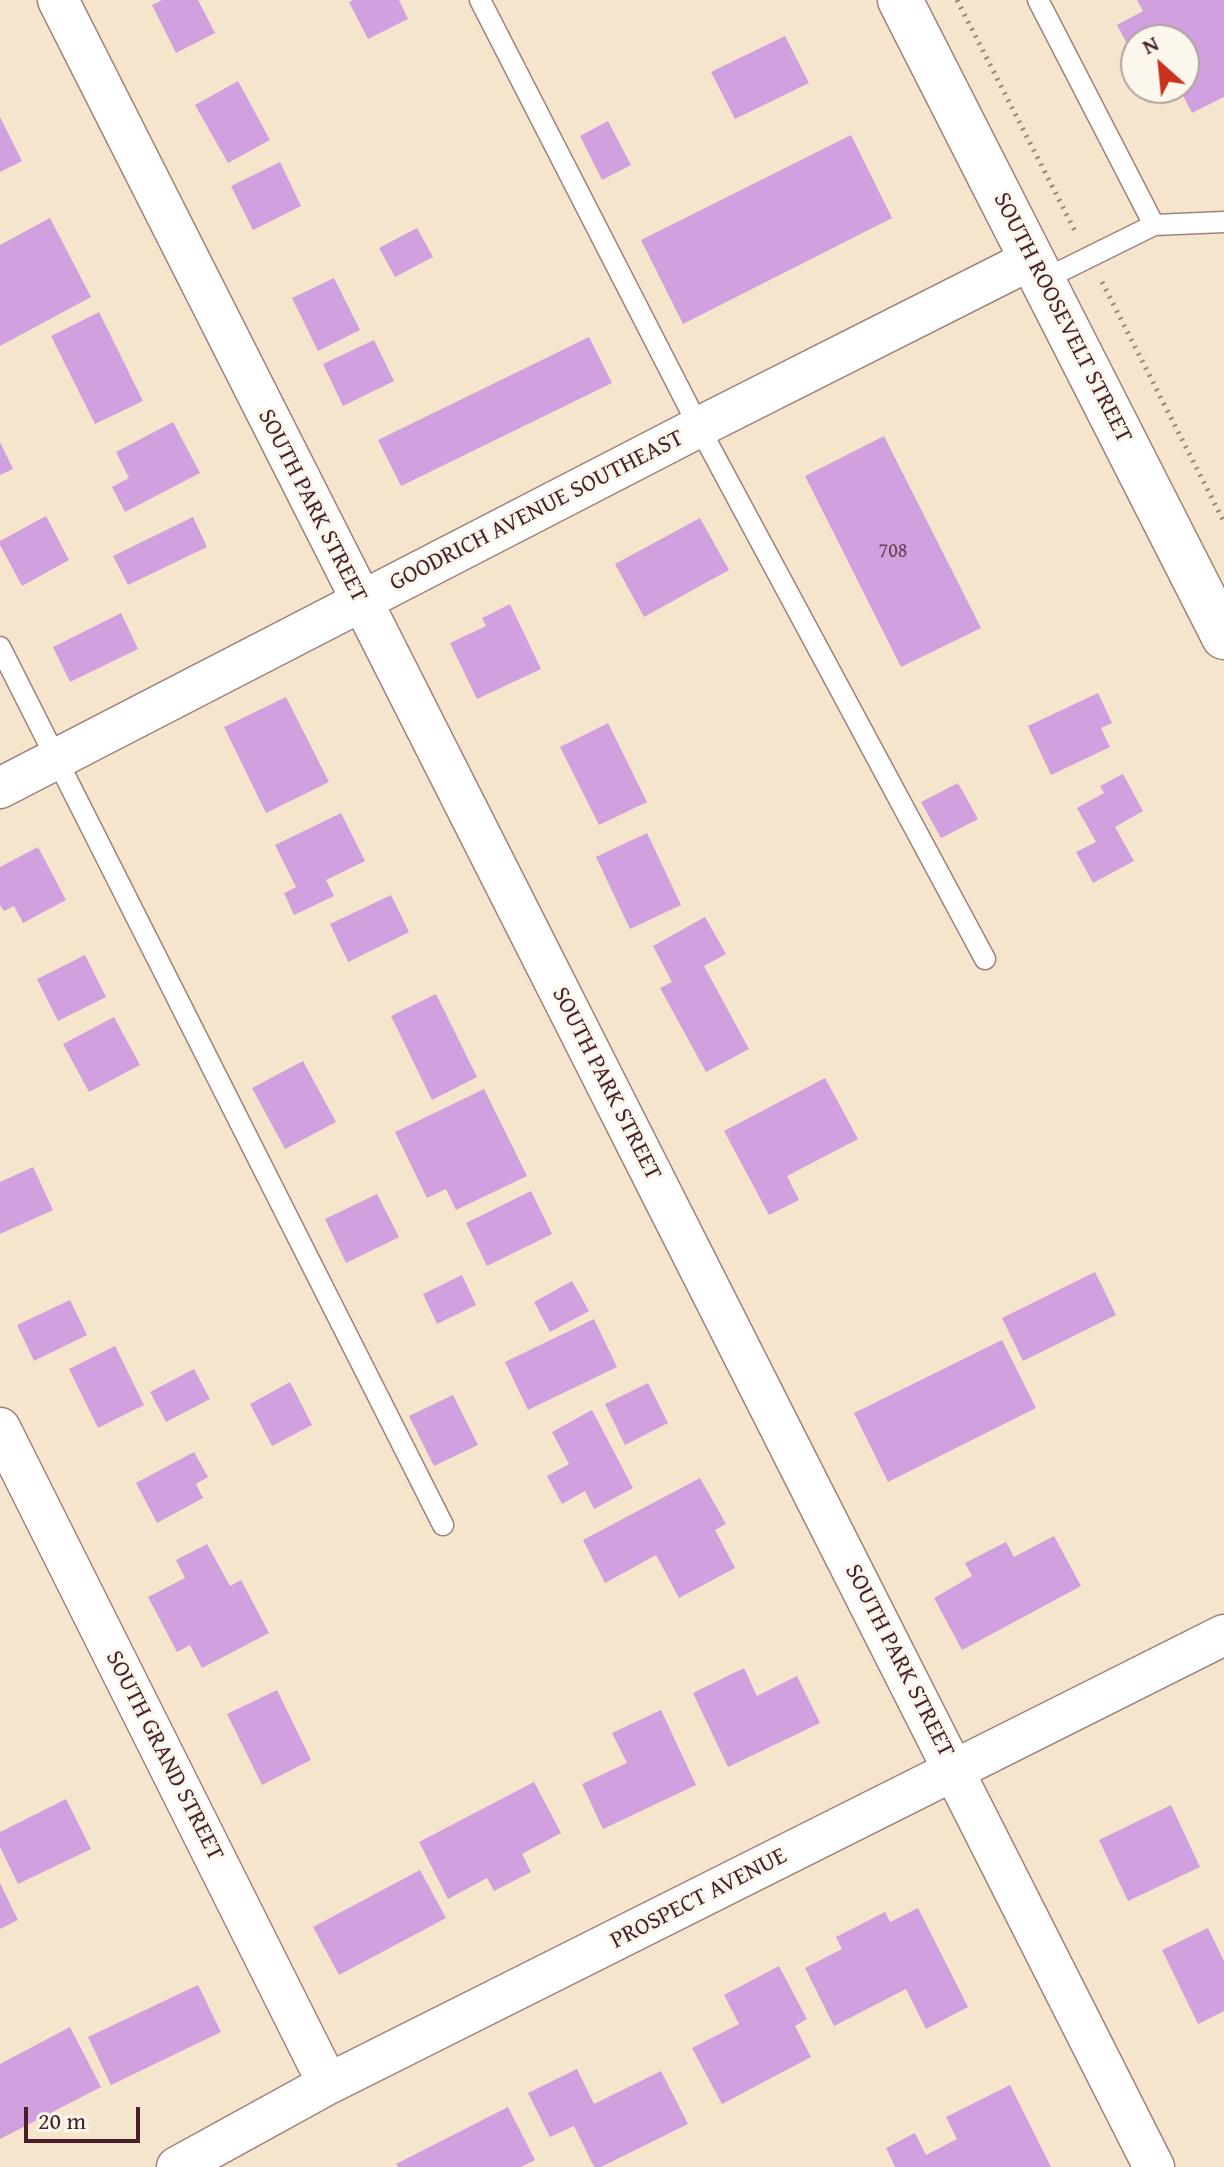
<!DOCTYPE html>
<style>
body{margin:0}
#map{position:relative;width:1224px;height:2167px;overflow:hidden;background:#f6e5cd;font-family:"Gentium Book Plus",serif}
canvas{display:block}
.north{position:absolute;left:1120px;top:24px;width:80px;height:80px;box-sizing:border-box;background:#fbf7ec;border:2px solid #b4a19f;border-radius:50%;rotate:333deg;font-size:22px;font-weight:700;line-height:32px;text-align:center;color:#4a1f2b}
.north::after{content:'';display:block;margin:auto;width:28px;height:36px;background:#c8321e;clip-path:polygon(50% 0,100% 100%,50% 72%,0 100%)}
.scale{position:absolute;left:24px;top:2107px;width:116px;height:36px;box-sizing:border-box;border:4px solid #4a1f2b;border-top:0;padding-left:10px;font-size:24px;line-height:28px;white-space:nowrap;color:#4a1f2b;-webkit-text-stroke:6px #fbf7ec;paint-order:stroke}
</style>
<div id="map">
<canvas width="1224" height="2167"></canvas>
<div class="north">N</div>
<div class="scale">20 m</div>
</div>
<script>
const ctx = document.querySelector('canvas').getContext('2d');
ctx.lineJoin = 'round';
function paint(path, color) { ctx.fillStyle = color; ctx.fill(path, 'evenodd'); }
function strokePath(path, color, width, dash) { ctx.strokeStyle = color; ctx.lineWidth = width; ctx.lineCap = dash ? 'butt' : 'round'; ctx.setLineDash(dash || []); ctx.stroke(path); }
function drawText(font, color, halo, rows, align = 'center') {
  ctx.font = font + ' "Gentium Book Plus",serif'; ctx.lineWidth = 6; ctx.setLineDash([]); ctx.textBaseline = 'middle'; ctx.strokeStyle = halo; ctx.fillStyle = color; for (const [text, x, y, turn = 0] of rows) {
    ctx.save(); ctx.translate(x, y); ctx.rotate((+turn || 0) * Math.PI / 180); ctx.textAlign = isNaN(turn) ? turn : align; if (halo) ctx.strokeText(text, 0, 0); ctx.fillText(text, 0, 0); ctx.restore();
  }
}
const building = new Path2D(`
 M162,0H198L215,33L176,53L152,5Z
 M353,0H399L408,19L368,39L349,2Z
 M1137,0H1224V97L1192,113L1179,88H1184V40H1136V54L1133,55L1117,25L1143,11Z
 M785,36L809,83L735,119L711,72Z
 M238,81L270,140L228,163L195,105Z
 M0,117L22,161L0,172Z
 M608,121L631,165L602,180L580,136Z
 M851,135L892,218L683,324L641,240Z
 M280,162L301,206L253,230L231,186Z
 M50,218L91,297L0,346V245Z
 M417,228L433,257L395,277L379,248Z
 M334,278L360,330L318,351L292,298Z
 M99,312L143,401L95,424L51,336Z
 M589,337L612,383L401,486L378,440Z
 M374,340L394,381L343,406L323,364Z
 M173,422L200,473L125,512L112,487L129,478L116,452Z
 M884,436L981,628L901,667L805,476Z
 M0,442L13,469L0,475Z
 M46,516L69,560L22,586L0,545V541Z
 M193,517L207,547L128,585L113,556Z
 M700,518L729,570L644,617L615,564Z
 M510,604L541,669L477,699L450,643L486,626L482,618Z
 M121,613L138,649L70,682L53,647Z
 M1098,693L1112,723L1101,728L1110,747L1051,775L1028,726Z
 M286,697L329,782L266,813L224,727Z
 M608,723L647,802L599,825L560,747Z
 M1123,774L1143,811L1115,827L1134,861L1093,883L1076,852L1096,842L1077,808L1104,793L1100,786Z
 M958,783L978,819L941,838L921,802Z
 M341,813L365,861L326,880L334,896L294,915L284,893L296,887L275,845Z
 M647,833L681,905L630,929L596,857Z
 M38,847L66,900L23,923L14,906L4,911L0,905V867Z
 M391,895L409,932L348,962L330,924Z
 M705,917L726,954L704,966L749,1049L706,1072L660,988L672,982L653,946Z
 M85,955L106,997L58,1021L37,979Z
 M436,994L477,1077L432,1100L391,1016Z
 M114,1017L140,1065L89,1092L63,1044Z
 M303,1061L336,1122L285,1149L252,1088Z
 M825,1078L858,1139L787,1176L799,1200L769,1215L724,1131Z
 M484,1089L527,1176L456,1210L446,1189L427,1198L395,1132Z
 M33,1167L53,1210L0,1234V1182Z
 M531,1191L552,1234L487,1266L466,1223Z
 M377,1194L399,1237L346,1263L325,1219Z
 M1095,1272L1116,1315L1023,1361L1002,1318Z
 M462,1275L476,1305L437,1324L423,1294Z
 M572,1281L589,1311L550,1332L534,1302Z
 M70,1300L87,1335L34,1361L17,1325Z
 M594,1319L617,1367L528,1410L505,1362Z
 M1002,1340L1036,1408L888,1482L854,1413Z
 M115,1346L144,1405L98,1428L69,1369Z
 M194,1369L210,1399L166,1422L150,1392Z
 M290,1382L312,1425L272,1446L250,1404Z
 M648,1383L668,1423L625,1445L605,1404Z
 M453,1395L478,1445L434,1466L409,1416Z
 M592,1410L633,1488L594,1509L585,1491L562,1504L547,1476L569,1464L552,1432Z
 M194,1452L208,1477L196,1484L203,1498L157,1523L136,1483Z
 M700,1478L726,1524L715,1530L735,1568L679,1598L656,1555L605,1583L583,1540Z
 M1054,1536L1081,1586L962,1650L934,1598L972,1576L965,1563L1006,1542L1014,1557Z
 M207,1544L230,1586L241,1580L269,1633L202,1668L190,1645L177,1652L148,1597L185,1578L176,1560Z
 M744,1668L757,1696L797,1676L820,1723L728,1767L693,1693Z
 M277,1690L311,1760L262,1785L227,1714Z
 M661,1710L696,1785L603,1829L582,1784L627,1763L612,1733Z
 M534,1782L561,1833L522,1854L531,1872L494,1891L487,1878L448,1899L419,1842Z
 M66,1799L91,1849L18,1884L0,1847V1832Z
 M1171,1805L1200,1867L1128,1901L1099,1840Z
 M420,1870L446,1918L339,1975L313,1927Z
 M0,1883L18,1920L0,1929Z
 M918,1908L968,2007L926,2029L906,1989L834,2026L805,1968L842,1949L836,1937L885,1912L890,1922Z
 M1208,1928L1224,1961V2011L1198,2024L1162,1950Z
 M779,1966L807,2019L795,2026L811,2057L722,2104L692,2048L739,2024L724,1995Z
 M198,1985L221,2032L111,2085L88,2037Z
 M70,2027L101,2087L0,2139V2064Z
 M577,2069L594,2104L661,2071L688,2124L601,2167H594L574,2126L550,2137L528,2093Z
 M1010,2085L1051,2167H895L886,2148L915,2133L926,2155L957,2139L946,2117Z
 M508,2107L535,2160L521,2167H398L396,2164Z`);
const path = new Path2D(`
 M957,0L1075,231
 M1102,282L1224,522`);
const service = new Path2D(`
 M480,0L699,427L985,959
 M1038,0L1154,225
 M1043,280L1154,225L1224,222
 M0,647L443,1525`);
const minor = new Path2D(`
 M58,0L1154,2167
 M0,788L699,427L1032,259
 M0,1428L328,2084
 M177,2167L328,2084L1224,1635`);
const tertiary = new Path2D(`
 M900,0L1224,637`);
const numberNames = [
 ["708",893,552]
];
const streetNames = [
 ["SOUTH ROOSEVELT STREET",1062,318,63],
 ["SOUTH PARK STREET",312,506,63],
 ["GOODRICH AVENUE SOUTHEAST",537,511,-27],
 ["SOUTH PARK STREET",606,1084,63],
 ["SOUTH PARK STREET",899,1661,63],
 ["SOUTH GRAND STREET",164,1756,63],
 ["PROSPECT AVENUE",699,1899,-27]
];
paint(building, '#d0a1de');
strokePath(service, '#a0827c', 23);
strokePath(minor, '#a0827c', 43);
strokePath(tertiary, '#a0827c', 47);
strokePath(path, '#a0827c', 5, [2, 6]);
strokePath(service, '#fff', 20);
strokePath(minor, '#fff', 40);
strokePath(tertiary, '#fff', 44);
drawText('20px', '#6c4058', null, numberNames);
drawText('24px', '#4a1f2b', '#fbf7ec', streetNames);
</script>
